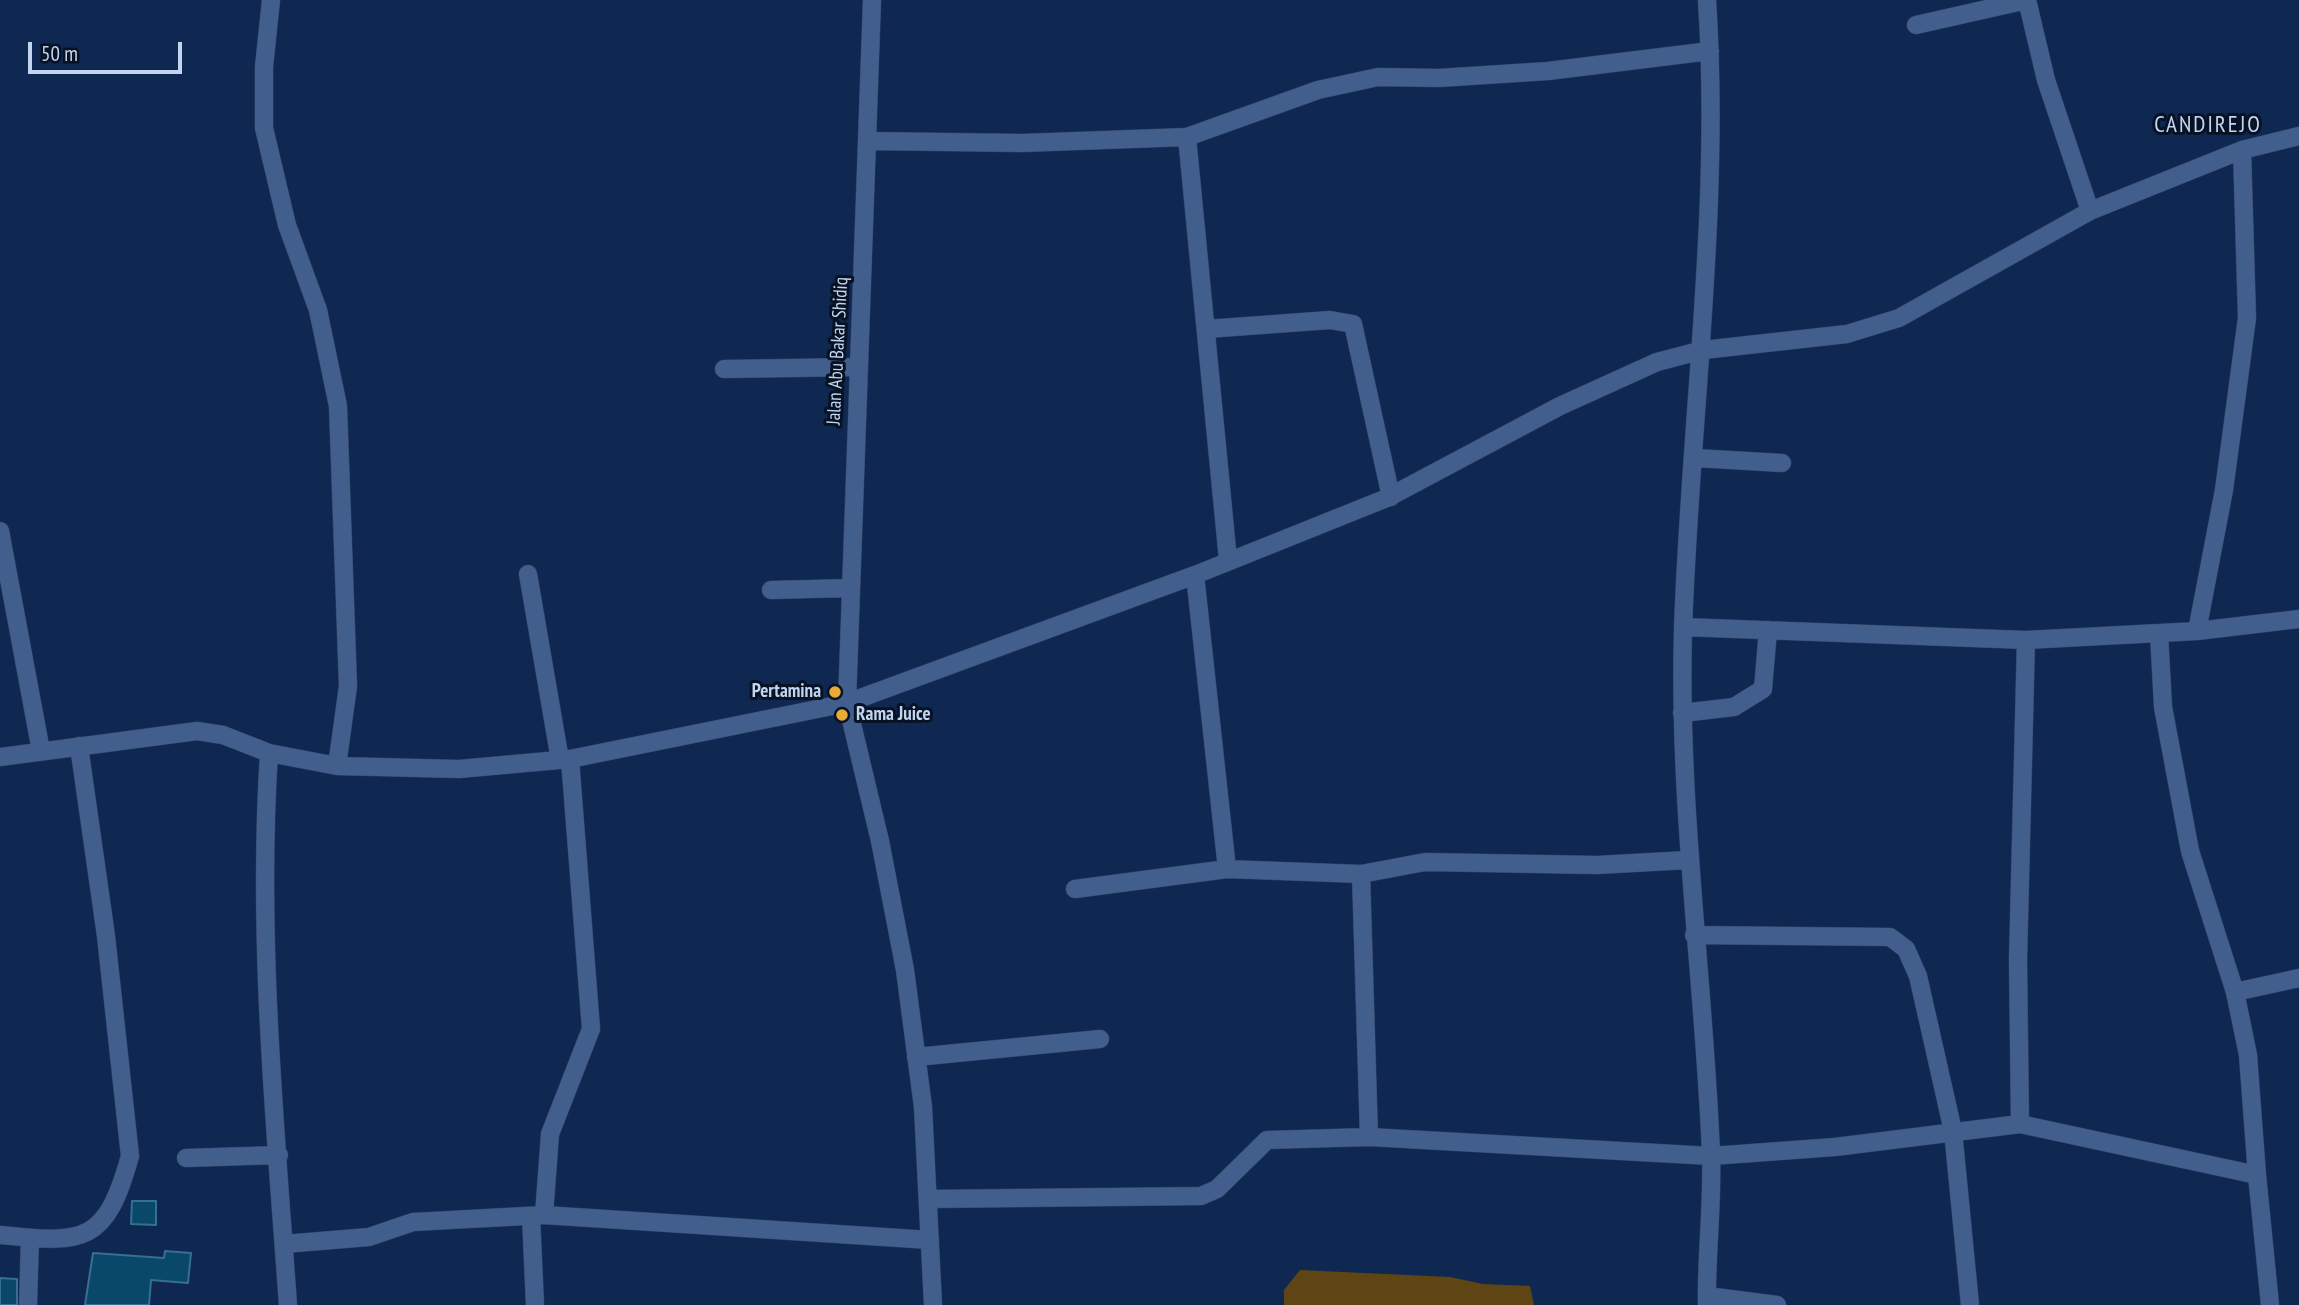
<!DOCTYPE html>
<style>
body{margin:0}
#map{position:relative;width:2299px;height:1305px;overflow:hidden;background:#0e2851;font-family:"PT Sans Narrow",sans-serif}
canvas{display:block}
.scale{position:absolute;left:28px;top:42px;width:154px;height:32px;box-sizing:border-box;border:4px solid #c3d4ee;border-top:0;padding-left:9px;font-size:21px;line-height:24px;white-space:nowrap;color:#c3d4ee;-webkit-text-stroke:5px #071224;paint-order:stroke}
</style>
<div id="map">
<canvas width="2299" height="1305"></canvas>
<div class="scale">50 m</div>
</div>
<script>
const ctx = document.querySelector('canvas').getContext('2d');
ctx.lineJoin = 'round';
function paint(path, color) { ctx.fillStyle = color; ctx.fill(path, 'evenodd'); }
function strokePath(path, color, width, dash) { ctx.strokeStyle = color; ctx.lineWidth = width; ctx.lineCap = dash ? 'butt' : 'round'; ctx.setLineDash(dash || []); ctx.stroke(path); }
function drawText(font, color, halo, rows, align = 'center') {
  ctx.font = font + ' "PT Sans Narrow",sans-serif'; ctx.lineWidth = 6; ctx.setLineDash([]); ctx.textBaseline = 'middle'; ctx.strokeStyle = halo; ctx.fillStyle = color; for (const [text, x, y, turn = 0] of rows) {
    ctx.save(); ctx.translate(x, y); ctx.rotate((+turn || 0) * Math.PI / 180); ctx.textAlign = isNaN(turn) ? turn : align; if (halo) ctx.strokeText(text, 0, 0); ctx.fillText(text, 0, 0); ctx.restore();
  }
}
const green = new Path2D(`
 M1300,1270L1450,1277L1483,1284L1530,1286L1534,1305H1284V1290Z`);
const building = new Path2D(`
 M132,1201H156V1225L131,1224Z
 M165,1251L191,1253L188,1283L151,1280L149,1305H85L93,1253L164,1258Z
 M0,1278L17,1279V1305H0Z`);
const minor = new Path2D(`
 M271,0L264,67V128L287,225L318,310L338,406L348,686L337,766
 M872,0L847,703L880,841L905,970L923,1107L933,1305
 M1707,0C1721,210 1690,420 1683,630C1678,806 1704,979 1711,1154C1713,1204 1706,1255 1707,1305
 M2027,0L2046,80L2090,211
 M1916,25L2027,0
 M1187,137L1318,90L1378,77L1439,78L1548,71L1710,51
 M869,141L1022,143L1187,137L1228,560
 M1206,329L1330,320L1353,324L1391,497
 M724,369L859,367
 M1695,458L1782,463
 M0,531L41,751
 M528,574L560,760
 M1195,575L1227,869
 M771,590L851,588
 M1683,627L2026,640L2197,631L2299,619
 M2197,631L2224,490L2247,318L2242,150
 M2159,633L2163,707L2190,851L2235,992L2248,1055L2257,1175
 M1682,713L1734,707L1763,689L1768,630
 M269,753C257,937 275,1122 288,1305
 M0,757L197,731L223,735L269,753L337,766L459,769L570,759L847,703L1195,575L1387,498L1560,406L1657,362L1703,350L1847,334L1899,318L2090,211L2242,150L2299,136
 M570,759L591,1029L550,1134L544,1215L930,1240
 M1361,874L1425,862L1597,865L1688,860
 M1075,889L1227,869L1361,874L1369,1137L1711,1156L1835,1147L2020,1124L2257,1175L2270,1305
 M1694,935L1890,937L1906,949L1918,976L1953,1131L1970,1305
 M2235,992L2299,978
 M916,1057L1100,1039
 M2020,1124L2018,960L2026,640
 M186,1158L279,1155
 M929,1199L1201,1196L1217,1189L1267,1140L1369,1137
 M531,1216L535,1305
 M0,1235C85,1244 106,1243 130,1156L106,936L79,746
 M284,1244L369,1237L413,1222L544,1215
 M1707,1296L1777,1305
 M28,1305L30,1238`);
const markers = [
 [835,692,7,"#e8ab37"],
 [842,715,7,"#e8ab37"]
];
const streetNames = [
 ["Jalan Abu Bakar Shidiq",838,351,-87]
];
const poiNames = [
 ["Pertamina",821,692],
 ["Rama Juice",856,715,"left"]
];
const quarterNames = [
 ["CANDIREJO",2208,125]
];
paint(green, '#5f4513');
paint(building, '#0a486a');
strokePath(building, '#376f93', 2);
strokePath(minor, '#334165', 19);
strokePath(minor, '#415e8c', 18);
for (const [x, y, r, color] of markers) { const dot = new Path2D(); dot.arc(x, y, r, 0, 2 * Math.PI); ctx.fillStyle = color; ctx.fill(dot); strokePath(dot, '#071224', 2.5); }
drawText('19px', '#c3d4ee', '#071224', streetNames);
drawText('bold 19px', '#c3d4ee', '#071224', poiNames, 'right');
ctx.letterSpacing = '2px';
drawText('23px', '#c3d4ee', '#071224', quarterNames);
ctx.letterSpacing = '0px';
</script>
